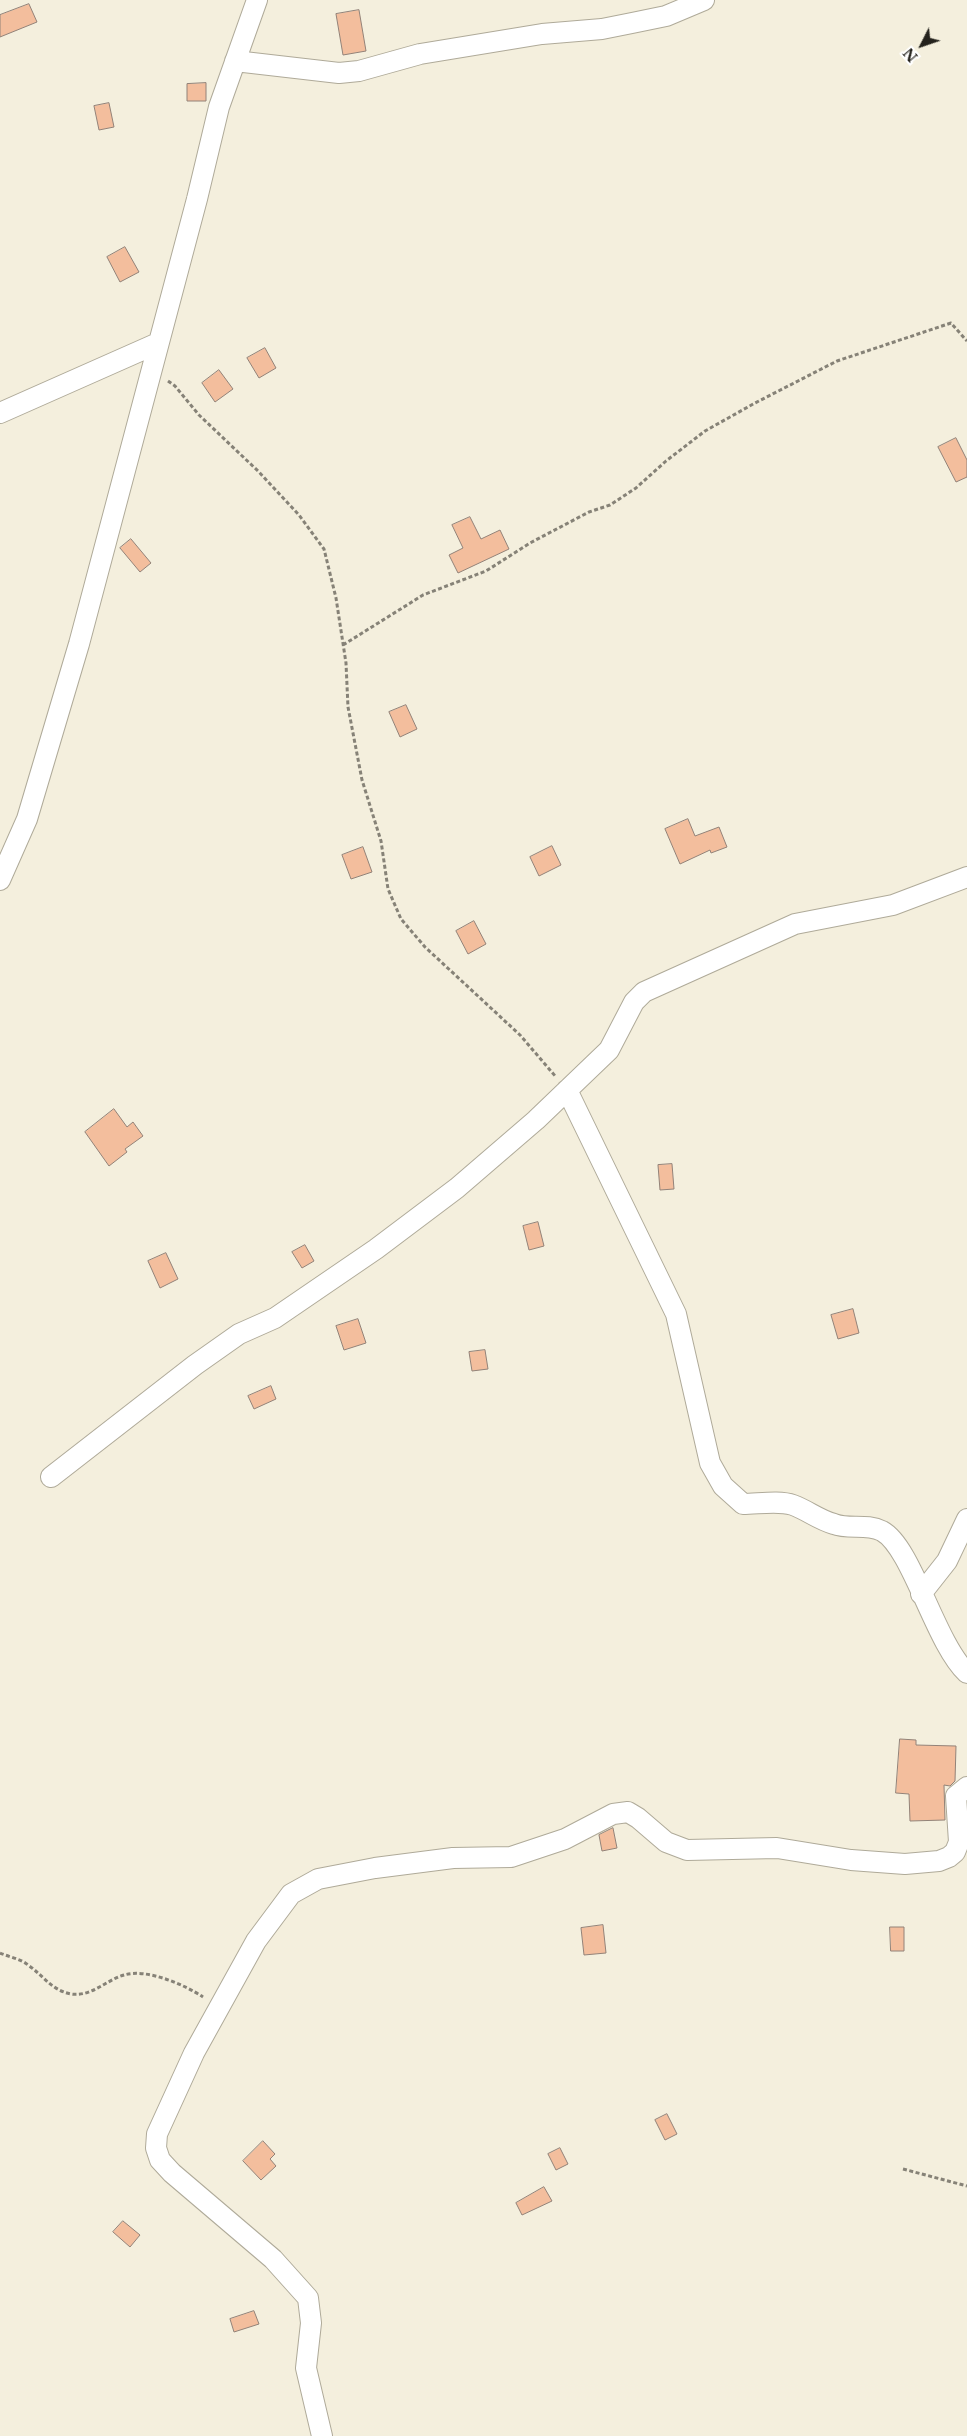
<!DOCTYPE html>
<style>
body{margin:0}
#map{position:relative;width:967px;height:2436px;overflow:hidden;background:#f4efdd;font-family:"Libre Baskerville",serif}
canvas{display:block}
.north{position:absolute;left:897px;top:20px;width:50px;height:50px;-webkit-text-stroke:4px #fff;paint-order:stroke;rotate:229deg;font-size:14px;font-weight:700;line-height:20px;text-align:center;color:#25231d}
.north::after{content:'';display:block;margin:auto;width:18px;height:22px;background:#25231d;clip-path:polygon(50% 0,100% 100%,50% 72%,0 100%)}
</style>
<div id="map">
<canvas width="967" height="2436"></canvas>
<div class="north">N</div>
</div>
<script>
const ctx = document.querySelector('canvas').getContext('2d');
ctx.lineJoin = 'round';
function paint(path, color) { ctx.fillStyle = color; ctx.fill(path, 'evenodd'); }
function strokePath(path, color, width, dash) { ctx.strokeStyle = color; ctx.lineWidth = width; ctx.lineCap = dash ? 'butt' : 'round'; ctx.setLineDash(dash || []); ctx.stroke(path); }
const building = new Path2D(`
 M29,4L37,22L0,37V15Z
 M359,10L366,51L343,55L336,14Z
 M206,83V101H187V84Z
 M109,103L114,127L99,130L94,106Z
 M125,247L139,272L120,282L107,257Z
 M265,348L276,368L259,378L247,358Z
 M219,370L233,389L215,402L202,383Z
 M956,438L967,460V477L956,482L938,447Z
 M470,517L481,539L500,530L509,549L458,573L449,555L463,548L452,525Z
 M131,539L151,563L140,572L120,548Z
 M406,705L417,729L400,737L389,712Z
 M688,819L695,836L719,827L727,847L711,853L710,850L680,864L665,829Z
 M552,846L561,865L539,876L530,857Z
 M363,847L372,872L351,879L342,855Z
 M474,921L486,944L468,954L456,931Z
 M114,1109L127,1127L133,1122L143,1136L125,1149L127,1152L109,1166L85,1132Z
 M672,1164L674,1189L660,1190L658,1165Z
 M538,1222L544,1246L529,1250L523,1226Z
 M305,1245L314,1261L302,1268L292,1252Z
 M166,1253L178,1279L160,1288L148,1261Z
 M853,1309L859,1333L838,1339L831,1315Z
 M358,1319L366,1343L344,1350L336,1326Z
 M485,1350L488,1369L472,1371L469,1352Z
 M271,1386L276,1399L254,1409L248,1396Z
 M900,1739L916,1740V1745L956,1746L955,1781L950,1786L944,1785L945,1820L910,1821L909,1794L896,1793Z
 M613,1828L617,1848L602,1851L599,1835Z
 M603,1925L606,1953L584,1955L581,1928Z
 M890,1927H904V1951H891Z
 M667,2114L677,2134L665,2140L655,2120Z
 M263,2141L275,2154L270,2159L276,2166L261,2180L243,2161Z
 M560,2148L568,2164L556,2170L548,2154Z
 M544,2187L552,2201L522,2215L516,2203Z
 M123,2221L140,2235L130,2247L113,2232Z
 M254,2311L259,2324L234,2332L230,2319Z`);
const path = new Path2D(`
 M168,381L175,386L199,415L258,471L299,515L324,549L336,598L346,663L348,707L362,780L381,841L388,889L401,919L425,947L520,1035L556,1077
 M343,645L423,595L486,571L530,543L589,512L610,505L636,488L666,461L705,431L755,403L837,361L951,323L967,341
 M0,1953C9,1957 21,1959 28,1965C44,1976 51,1990 71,1994C92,1997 106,1980 124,1975C147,1968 185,1985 203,1997
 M903,2169L967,2186`);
const street = new Path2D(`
 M235,61L339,73L359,71L420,54L542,34L602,29L632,23L666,16L704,0
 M0,413L158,343
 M0,880L27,819L79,644L197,199L219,107L257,0
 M567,1090L676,1314L710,1463L723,1486L743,1504C758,1504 779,1500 793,1505C807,1510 819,1520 834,1524C849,1530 866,1523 882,1531C912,1547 935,1643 967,1673
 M51,1477L195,1365L239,1334L275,1318L376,1249L457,1188L536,1120L609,1050L634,1002L644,992L795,924L893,905L967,877
 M921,1594L947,1561L967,1519
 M322,2436L306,2368L311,2323L308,2298L273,2259L172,2173L160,2160L156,2148L157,2134L194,2053L256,1941L291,1894L318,1879L375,1868L453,1858L511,1857L565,1839L613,1814L628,1812L638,1818L666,1842L687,1850L777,1848L851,1860L905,1864L939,1861L949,1857L955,1852L959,1842L956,1796L967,1787`);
paint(building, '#f3be9d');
strokePath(building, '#928278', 1);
strokePath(street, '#afaa99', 22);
strokePath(path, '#868277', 3, [4, 2.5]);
strokePath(street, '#fff', 20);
</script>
